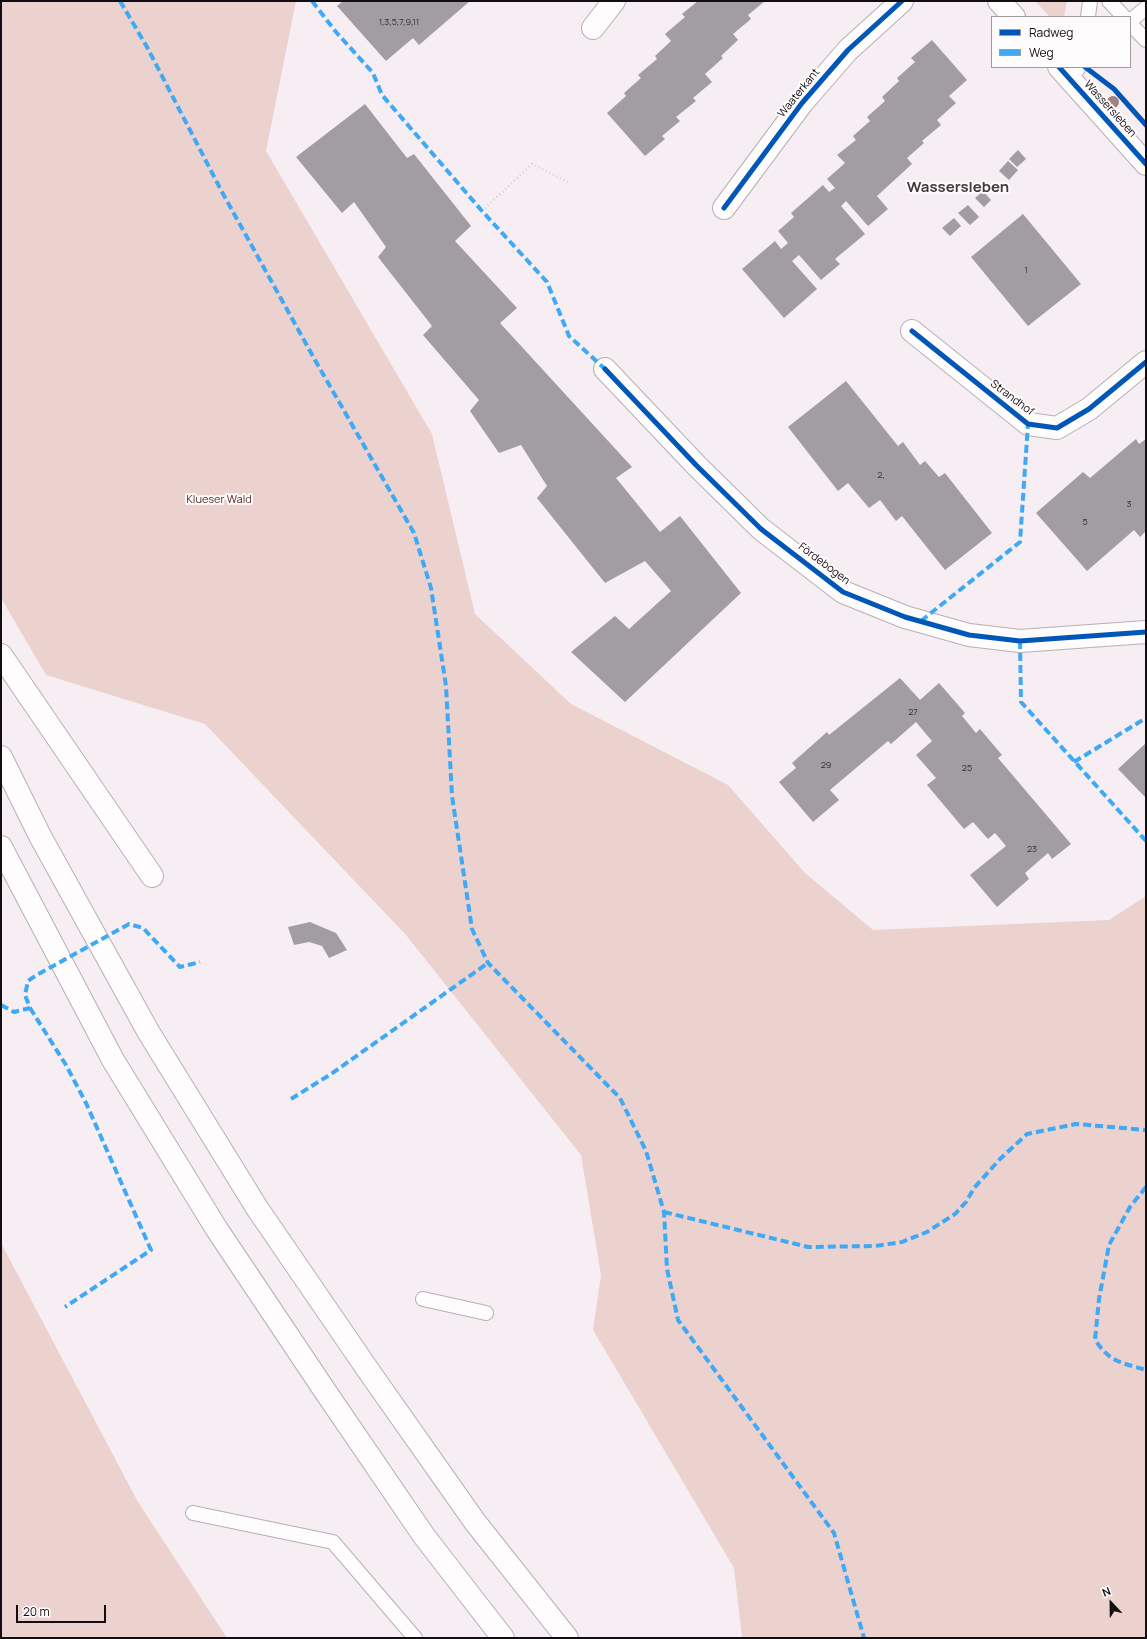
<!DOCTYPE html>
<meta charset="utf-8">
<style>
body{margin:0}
#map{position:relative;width:1147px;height:1639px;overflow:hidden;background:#f6eef2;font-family:Manrope,sans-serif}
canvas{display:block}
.frame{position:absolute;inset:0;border:2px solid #120d10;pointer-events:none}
.legend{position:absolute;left:991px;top:16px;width:140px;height:52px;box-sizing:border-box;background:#fffcfd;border:1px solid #a09c9e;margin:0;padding:5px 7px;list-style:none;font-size:12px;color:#120d10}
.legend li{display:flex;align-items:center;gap:8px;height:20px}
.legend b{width:20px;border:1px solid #a09c9e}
.north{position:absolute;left:1091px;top:1583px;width:40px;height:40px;-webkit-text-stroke:3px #fffcfd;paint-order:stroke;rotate:338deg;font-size:11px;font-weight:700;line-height:16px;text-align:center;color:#120d10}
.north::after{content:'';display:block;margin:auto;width:14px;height:18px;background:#120d10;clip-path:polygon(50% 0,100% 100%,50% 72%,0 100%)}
.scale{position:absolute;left:16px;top:1605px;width:90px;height:18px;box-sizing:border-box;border:2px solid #120d10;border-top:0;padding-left:5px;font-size:12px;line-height:14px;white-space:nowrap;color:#120d10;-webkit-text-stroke:3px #fffcfd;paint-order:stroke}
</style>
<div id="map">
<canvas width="1147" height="1639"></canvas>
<div class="frame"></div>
<ul class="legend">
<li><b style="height:5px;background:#0057b8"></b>Radweg</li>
<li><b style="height:5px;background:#3fa9f5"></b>Weg</li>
</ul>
<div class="north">N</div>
<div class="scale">20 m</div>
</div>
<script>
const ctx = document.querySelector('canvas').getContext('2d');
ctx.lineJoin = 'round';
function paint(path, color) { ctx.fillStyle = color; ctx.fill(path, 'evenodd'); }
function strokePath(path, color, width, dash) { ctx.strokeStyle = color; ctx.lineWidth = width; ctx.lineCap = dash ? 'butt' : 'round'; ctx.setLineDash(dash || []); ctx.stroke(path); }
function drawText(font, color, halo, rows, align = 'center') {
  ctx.font = font + ' Manrope,sans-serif'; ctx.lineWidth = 4; ctx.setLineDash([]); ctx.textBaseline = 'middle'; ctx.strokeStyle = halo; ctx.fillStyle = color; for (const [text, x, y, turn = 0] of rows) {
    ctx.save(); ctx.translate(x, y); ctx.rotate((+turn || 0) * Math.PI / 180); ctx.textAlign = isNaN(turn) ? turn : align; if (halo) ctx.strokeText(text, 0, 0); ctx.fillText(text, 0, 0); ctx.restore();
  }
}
const green = new Path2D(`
 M1,1H296L266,151L432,434L475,614L571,704L728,785L805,873L873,930L1109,920L1146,896V1638H742L734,1568L593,1330L601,1275L581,1155L406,935L205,724L46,675L1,598Z
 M1035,1H1067L1064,17H1050Z
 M1,1243L138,1502L227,1638H1Z`);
const building = new Path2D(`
 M343,1H470L419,45L413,38L386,61L337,6Z
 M698,1H765L748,15L751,19L733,34L738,40L721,56L723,58L705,74L712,82L693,98L696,101L676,117L680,121L662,136L665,139L645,156L607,113L626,96L624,93L641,78L638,75L657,59L655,56L671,41L665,34L685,17L682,14Z
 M932,40L967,80L949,96L956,103L937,120L941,125L922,141L924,143L907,158L912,164L877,196L888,209L868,226L846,201L841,206L865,234L835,259L840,264L821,280L799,255L792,261L817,289L784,318L742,269L775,241L781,249L788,243L778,231L794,217L791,213L823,185L829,192L835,188L827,179L845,163L837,155L856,140L853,136L870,121L867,117L885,101L882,97L899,81L897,78L915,62L911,58Z
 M365,104L407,158L414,154L471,226L455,241L517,308L500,323L632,467L616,478L660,532L680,516L741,593L625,702L571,652L615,616L629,629L671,591L645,561L605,583L537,498L547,486L521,445L499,453L470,411L479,400L423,335L432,326L378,257L386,247L354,202L342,213L296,157Z
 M1018,150L1026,159L1017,167L1009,159Z
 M1008,161L1018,170L1009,180L999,171Z
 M983,191L991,200L984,207L975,198Z
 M968,205L979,217L970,225L958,213Z
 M1023,214L1081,284L1028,326L971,257Z
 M954,218L961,226L950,236L942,228Z
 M846,381L898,446L903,442L920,465L925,461L939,477L945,473L992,533L945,570L902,516L896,521L880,500L869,508L848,483L838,491L788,427Z
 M1136,439L1139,444L1146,439V531L1140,537L1134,530L1087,571L1036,513L1083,472L1090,478Z
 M900,678L920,700L939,683L965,713L962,716L976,733L980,729L1002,755L998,758L1071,844L1052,859L1048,853L1025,873L1029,879L997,907L970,875L1006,846L995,833L988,839L973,822L964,829L927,785L936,778L916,755L932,741L916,722L891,744L888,741L830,790L839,800L813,822L779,782L796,768L792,763L827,732L829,735Z
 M1146,743V798L1118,769Z
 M310,922L336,933L347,950L329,958L322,946L309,942L294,945L288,927Z`);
const path = new Path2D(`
 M482,211L532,164L568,182`);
const service = new Path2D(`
 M1109,1L1124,17
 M1088,17L1090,1
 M1130,21L1146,8
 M1130,24L1146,40
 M1070,80L1079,67
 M423,1299L486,1313
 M193,1513L333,1542L415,1638`);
const minor = new Path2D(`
 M593,28L614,1
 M724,208L802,103L848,50L902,1
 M912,331L1028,424L1057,428L1089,409L1146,362
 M605,369L696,465L761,529L843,592L905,617L969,635L1020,641L1146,632`);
const tertiary = new Path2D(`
 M999,1L1014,17
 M1059,67L1146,164`);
const trunk = new Path2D(`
 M1,655L152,876
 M1,757L40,836L149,1033L257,1208L368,1370L475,1522L567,1638
 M1,847L113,1060L216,1228L325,1391L424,1536L503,1638`);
const quiet = new Path2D(`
 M120,1L147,47L222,192L315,360L414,533L431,588L446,686L452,796L472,929L488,963L620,1098L646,1151L664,1212L667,1269L678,1320L834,1533L864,1638
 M312,1L336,32L373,73L382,95L482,211L547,282L569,336L605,369
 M921,621L1020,542L1028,424
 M1020,641L1021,702L1146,841
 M1074,762L1146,718
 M1,1005L14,1012L30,1008L25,995L28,981L35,976L129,924L143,928L180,967L200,962
 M30,1008L66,1065L86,1103L151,1250L65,1307
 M291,1099L331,1074L488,963
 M1146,1187L1130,1207L1109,1245L1099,1299L1095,1340C1111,1363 1120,1362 1146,1370
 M664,1212L808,1247L875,1246L902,1242L927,1232L955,1214L966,1202L974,1188L1000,1159L1027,1134L1076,1124L1146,1130`);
const cycleway = new Path2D(`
 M1059,67L1146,164
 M1085,67L1114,89L1146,125
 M724,208L802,103L848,50L902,1
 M912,331L1028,424L1057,428L1089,409L1146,362
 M605,369L696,465L761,529L843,592L905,617L969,635L1020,641L1146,632`);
const trees = [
 [1113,102]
];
const numberNames = [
 ["1,3,5,7,9,11",399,22],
 ["1",1026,270],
 ["2,",881,475],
 ["3",1129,504],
 ["5",1085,522],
 ["27",913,712],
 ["29",826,765],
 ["25",967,768],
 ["23",1032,849]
];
const streetNames = [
 ["Waaterkant",799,93,-51],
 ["Wassersleben",1110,109,48],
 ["Strandhof",1012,398,37],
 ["Fördebogen",824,564,37]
];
const parkNames = [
 ["Klueser Wald",219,500]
];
const districtNames = [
 ["Wassersleben",958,188]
];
paint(green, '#ebd2ce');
paint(building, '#a29da0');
strokePath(service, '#b6b0b3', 16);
strokePath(minor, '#b6b0b3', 24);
strokePath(tertiary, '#b6b0b3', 24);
strokePath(trunk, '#b6b0b3', 24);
strokePath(path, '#d3d0d2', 2.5, [1, 3]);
strokePath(service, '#fefcfd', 14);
strokePath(minor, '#fefcfd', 22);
strokePath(tertiary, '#fefcfd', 22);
strokePath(trunk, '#fefcfd', 22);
strokePath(quiet, '#3fa9f5', 4, [8, 4]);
strokePath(cycleway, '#0057b8', 5);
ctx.fillStyle = '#a1817d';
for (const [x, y] of trees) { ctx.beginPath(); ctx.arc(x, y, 6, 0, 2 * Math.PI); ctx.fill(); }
drawText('9px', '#363134', null, numberNames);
drawText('11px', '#120d10', '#fffcfd', streetNames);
drawText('11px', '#5b281d', '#fffcfd', parkNames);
drawText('bold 15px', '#42383e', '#fffcfd', districtNames);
</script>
